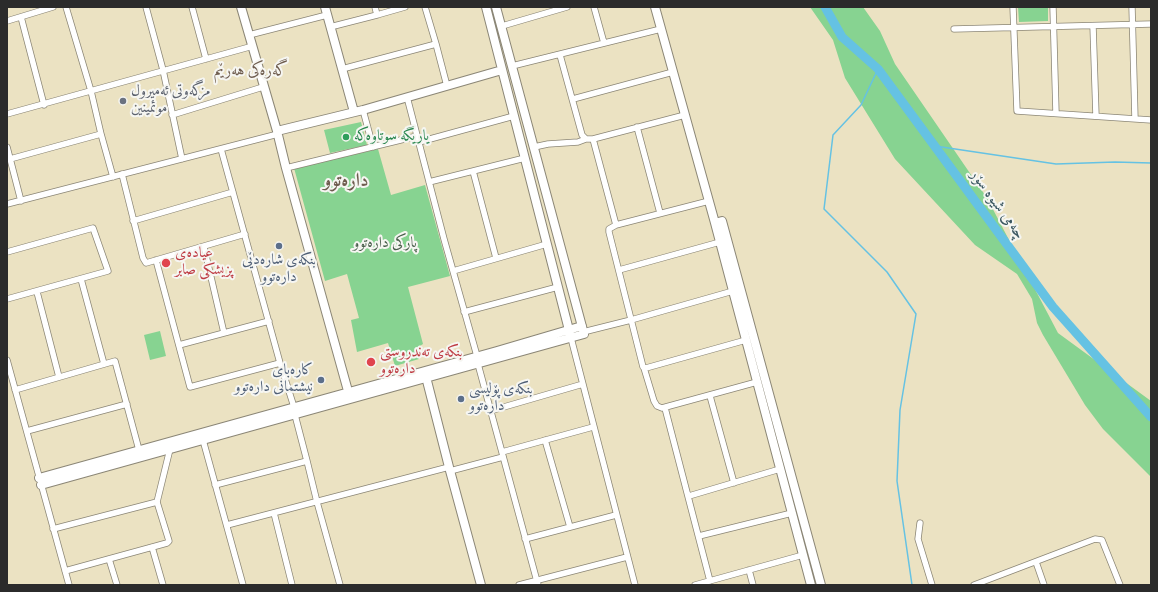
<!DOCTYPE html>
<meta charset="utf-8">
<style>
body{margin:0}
#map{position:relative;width:1158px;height:592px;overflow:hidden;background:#ebe2c2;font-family:"IM FELL Double Pica",serif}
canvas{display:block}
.frame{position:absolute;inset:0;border:8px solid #2b2b2b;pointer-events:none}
</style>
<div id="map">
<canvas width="1158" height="592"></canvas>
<div class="frame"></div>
</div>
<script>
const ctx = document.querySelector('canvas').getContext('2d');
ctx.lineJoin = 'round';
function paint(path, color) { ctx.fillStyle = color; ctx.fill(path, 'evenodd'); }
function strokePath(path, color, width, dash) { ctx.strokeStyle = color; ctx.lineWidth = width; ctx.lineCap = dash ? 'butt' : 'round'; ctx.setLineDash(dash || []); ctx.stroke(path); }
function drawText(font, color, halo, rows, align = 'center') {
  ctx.font = font + ' "IM FELL Double Pica",Amiri,serif'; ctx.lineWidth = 4; ctx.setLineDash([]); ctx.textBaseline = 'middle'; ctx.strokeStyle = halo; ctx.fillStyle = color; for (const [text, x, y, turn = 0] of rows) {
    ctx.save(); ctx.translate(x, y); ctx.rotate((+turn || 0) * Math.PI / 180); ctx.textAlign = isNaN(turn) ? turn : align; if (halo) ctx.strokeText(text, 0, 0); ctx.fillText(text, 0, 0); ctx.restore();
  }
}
const green = new Path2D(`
 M810,7H863L880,31L895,64L987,198L1058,333L1151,401V477L1103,429L1085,405L1043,335L1037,323L1032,299L1017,274L975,245L895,159L845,78L833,40Z
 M1018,7H1048V21L1019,22Z
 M361,122L367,145L330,153L324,130Z
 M378,149L391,195L425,185L450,276L408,287L423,344L415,349L419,359L395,366L388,343L357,352L351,320L359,318L347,274L325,281L294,168Z
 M160,331L166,356L150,360L144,335Z`);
const stream = new Path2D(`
 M878,69L861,105L833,135L824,209L887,272L916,314L900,410L897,481L912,585
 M935,146L1056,164L1115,162L1151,163`);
const river = new Path2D(`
 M825,7L842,37L878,69L1053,307L1151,417`);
const street = new Path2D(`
 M66,7L91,91L101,134L113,177
 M146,7L163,70L182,159
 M192,7L206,59
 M375,7L377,15
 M425,7L436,44L447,86
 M594,7L604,43
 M1013,7L1017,111L1151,120
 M1053,7L1056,113
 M1132,7L1135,119
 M21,17L44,105
 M7,21L53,7
 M502,26L567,7
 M1093,26L1096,116
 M330,27L377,15L405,7
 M954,29L1151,24
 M249,35L327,15
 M560,55L582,135L586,139H593L685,115
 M512,66L661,29
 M342,69L436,44
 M407,97L444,239L477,356
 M573,99L673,72
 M363,110L373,147
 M7,114L253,46
 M172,115L263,87
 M637,127L660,213
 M593,139L616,225
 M419,142L514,116
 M7,147L21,201
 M534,147L548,144L578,142L586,139
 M221,149L280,363L294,407
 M10,159L101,134
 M286,168L417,136
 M473,171L496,258
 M122,174L143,258L146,263L245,234
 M429,182L525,158
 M709,201L616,225L609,229V232L643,367L646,368L746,340
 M7,204L278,134
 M133,221L233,192
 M204,247L224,333
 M7,252L93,228L108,271L7,299
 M156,260L190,387L280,363
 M619,270L720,242
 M453,271L547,244
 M81,279L104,364
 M37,292L59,377
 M464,312L558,287
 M583,332L631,320L733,291
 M571,338L635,585
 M179,345L269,321
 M7,360L69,585
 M478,364L538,585
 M644,368L654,401L657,406L662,408L757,382
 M15,390L115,361L139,450
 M710,396L734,483
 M665,408L710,581
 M490,411L583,384
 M295,415L307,461L317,502L340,585
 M27,431L127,404
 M203,440L243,585
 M545,440L570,527
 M502,452L593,427
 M450,471L503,457
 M215,485L307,461
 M689,496L780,469
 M274,513L292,585
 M920,523L918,539L932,585
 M227,525L449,467
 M53,529L157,502
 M699,536L792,513
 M525,539L616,515
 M152,547L163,585
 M109,559L117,585
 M1036,562L1044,585
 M749,570L753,585
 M65,571L167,543L169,541L157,502L170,449
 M519,585L627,557
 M695,585L803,555
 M974,585L1095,539L1102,540L1120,585`);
const secondary = new Path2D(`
 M241,7L277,131L286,168L348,391
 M325,7L354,112
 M486,7L570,334
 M655,7L715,223L811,585
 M277,131L363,110L502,70
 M715,223L722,221L821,585
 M425,373L449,467L481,585
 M39,478L497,351L582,326
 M41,485L584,334L496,7`);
const markers = [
 [123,101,4,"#6b7280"],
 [346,137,4,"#2e9e5b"],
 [279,246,4,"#5c6f8a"],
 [166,263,5,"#e0444e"],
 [371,362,5,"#e0444e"],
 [321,380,4,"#5c6f8a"],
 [461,399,4,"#5c6f8a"]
];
const worshipNames = [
 ["مزگەوتی ئەمیرول",131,92],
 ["موئمینین",131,109]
];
const leisureNames = [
 ["یاریگە سوتاوەکە",354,137]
];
const parkNames = [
 ["پارکی دارەتوو",385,244]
];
const healthNames = [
 ["عیادەی",175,254],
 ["پزیشکی صابر",175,271],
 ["بنکەی تەندروستی",380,353],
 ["دارەتوو",380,370]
];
const serviceNames = [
 ["بنکەی شارەدێی",279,261],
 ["دارەتوو",279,278],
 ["کارەبای",313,371,"right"],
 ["نیشتمانی دارەتوو",313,388,"right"],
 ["بنکەی پۆلیسی",469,390,"left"],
 ["دارەتوو",469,407,"left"]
];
const neighbourhoodNames = [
 ["گەرەکی هەرێم",251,72]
];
const waterNames = [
 ["چەمی شیوە سۆر",997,205,54]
];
const districtNames = [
 ["دارەتوو",346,182]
];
paint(green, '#87d391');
strokePath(stream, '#65c2e3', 1.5);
strokePath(river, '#65c2e3', 9);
strokePath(street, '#8b8676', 7);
strokePath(secondary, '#8b8676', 10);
strokePath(street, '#fff', 5.5);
strokePath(secondary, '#fff', 8);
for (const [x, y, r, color] of markers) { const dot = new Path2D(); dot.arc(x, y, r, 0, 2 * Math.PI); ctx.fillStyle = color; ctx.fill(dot); strokePath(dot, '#f6f6f2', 1.5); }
drawText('15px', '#5b616d', '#f6f6f2', worshipNames, 'left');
drawText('15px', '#27864d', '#f6f6f2', leisureNames, 'left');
drawText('15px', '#475d4a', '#f6f6f2', parkNames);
drawText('15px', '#be3a42', '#f6f6f2', healthNames, 'left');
drawText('15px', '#4e5e75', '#f6f6f2', serviceNames);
drawText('16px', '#6e5c4e', '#f6f6f2', neighbourhoodNames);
drawText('italic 16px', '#3c5862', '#f6f6f2', waterNames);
drawText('bold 19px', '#6e5c4e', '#f6f6f2', districtNames);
</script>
